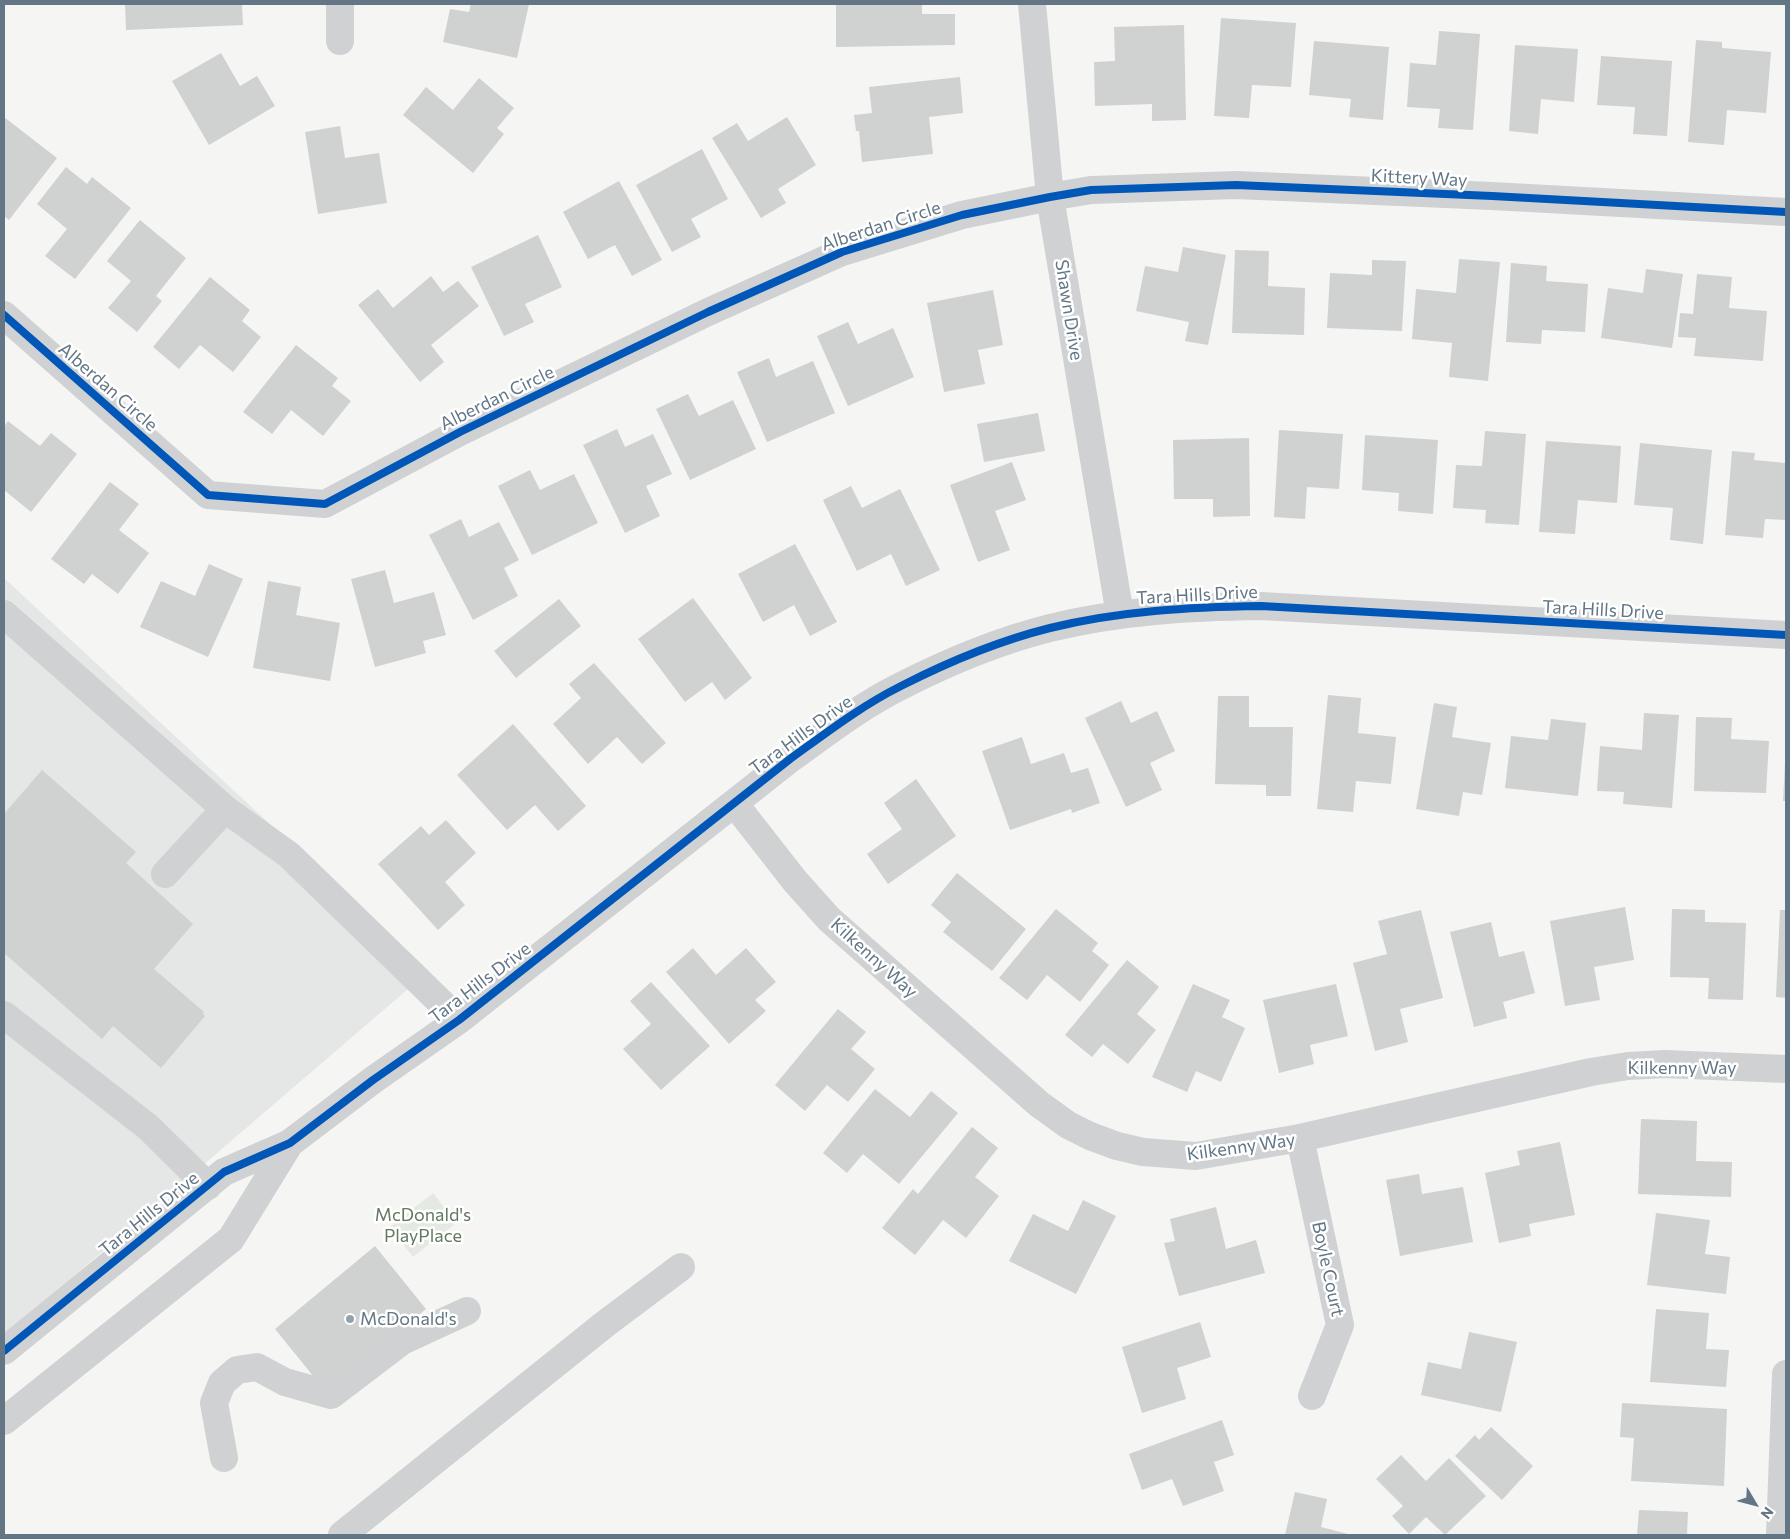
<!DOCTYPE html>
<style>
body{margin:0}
#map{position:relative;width:1790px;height:1539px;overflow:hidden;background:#f5f5f3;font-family:Commissioner,sans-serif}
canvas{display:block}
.frame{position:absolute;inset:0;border:5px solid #627686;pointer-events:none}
.north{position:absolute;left:1730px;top:1479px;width:50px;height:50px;-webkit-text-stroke:4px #fff;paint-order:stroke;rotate:127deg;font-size:14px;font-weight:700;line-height:20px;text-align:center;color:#627686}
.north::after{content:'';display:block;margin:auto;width:18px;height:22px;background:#627686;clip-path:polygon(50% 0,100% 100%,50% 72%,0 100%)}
</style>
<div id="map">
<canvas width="1790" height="1539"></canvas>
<div class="frame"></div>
<div class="north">N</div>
</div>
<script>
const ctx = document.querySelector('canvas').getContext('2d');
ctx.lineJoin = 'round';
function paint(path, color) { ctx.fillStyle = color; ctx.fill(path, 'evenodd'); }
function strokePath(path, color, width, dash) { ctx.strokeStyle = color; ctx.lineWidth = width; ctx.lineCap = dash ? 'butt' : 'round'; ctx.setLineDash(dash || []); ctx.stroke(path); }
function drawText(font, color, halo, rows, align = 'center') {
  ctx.font = font + ' Commissioner,sans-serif'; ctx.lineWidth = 5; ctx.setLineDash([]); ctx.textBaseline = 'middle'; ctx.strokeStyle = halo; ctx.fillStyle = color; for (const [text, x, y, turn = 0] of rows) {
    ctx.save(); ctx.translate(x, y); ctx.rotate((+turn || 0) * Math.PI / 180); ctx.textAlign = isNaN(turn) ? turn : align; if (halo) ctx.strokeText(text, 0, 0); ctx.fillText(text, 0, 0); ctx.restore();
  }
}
const built = new Path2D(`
 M4,578L429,971L4,1336Z`);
const green = new Path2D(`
 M433,1193L456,1223L413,1257L390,1227Z`);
const building = new Path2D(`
 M125,4H242L243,25L126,30Z
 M471,4H529L517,58L443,42L450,9L469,12Z
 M836,4H922V14H955V45L836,47Z
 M1221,18L1296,23L1291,87L1252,85L1249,118L1214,116Z
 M1184,25L1186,120L1152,121V104L1095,106L1094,62L1115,61L1114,27Z
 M1439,31L1480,34L1473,130L1438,128L1440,109L1407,107L1410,63L1436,65Z
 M1696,40L1722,42V48L1771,52L1766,113L1727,110L1724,145L1688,142Z
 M1314,41L1389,47L1383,120L1349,117L1351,99L1309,95Z
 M1515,45L1578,49L1574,102L1541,99L1538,134L1509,131Z
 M221,53L240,86L257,76L275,106L209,145L172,81Z
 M1601,56L1672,61L1667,136L1633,134L1635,107L1597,105Z
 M960,77L963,113L929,117L933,154L862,162L859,131H856L854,115L872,113L869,87Z
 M479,78L514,108L497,128L504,134L473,173L403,115L426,87L453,110Z
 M4,117L57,158L9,220L4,216Z
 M787,117L816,165L778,189L786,203L761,218L712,138L737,123L748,141Z
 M340,126L345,158L379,153L387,203L318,214L305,132Z
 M702,149L728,199L691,219L701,237L672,252L636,185Z
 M66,167L87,184L92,177L131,208L75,279L45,256L67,229L37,204Z
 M619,181L662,260L632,276L615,245L588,259L563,212Z
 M140,220L186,258L156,296L162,301L137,332L108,308L131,281L107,261Z
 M538,235L562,287L525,304L534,322L504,336L471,267Z
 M1183,247L1226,255L1208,345L1185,341L1189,322L1136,311L1145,266L1178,272Z
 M1235,250L1269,251L1268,286L1305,288L1304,335L1232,333Z
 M1459,259L1500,262L1488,381L1449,377L1452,343L1412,339L1416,289L1456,293Z
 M1372,260L1406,261L1402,331L1327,328L1330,273L1372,275Z
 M1511,263L1547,266L1546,281L1588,284L1585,332L1542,330L1541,344L1506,342Z
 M1646,269L1683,274L1672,348L1601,338L1608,288L1643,293Z
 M1697,274L1732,277L1729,308L1767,311L1763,361L1694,356L1696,338L1678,337L1680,313L1693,314Z
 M431,276L443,292L458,281L479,306L431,345L444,362L420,382L358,305L378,289L393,308Z
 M210,277L250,310L242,321L261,337L233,372L200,345L179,369L153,347Z
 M993,290L1003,345L978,350L985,384L944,392L927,303Z
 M848,322L858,344L893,328L914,377L848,406L817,336Z
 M296,345L338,378L332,386L351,401L323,436L291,410L272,434L243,412Z
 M769,358L776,377L813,361L835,413L767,442L737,372Z
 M688,394L699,416L733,400L756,449L690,480L656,409Z
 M1038,413L1045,451L984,462L977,424Z
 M8,421L40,446L51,433L77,454L31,512L4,490V427Z
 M617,429L625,447L653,434L672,474L646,486L660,516L625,533L583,445Z
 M1279,430L1343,434L1339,489L1307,487L1305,519L1274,517Z
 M1485,431L1526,434L1519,525L1485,523L1486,510L1453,508L1456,465L1482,466Z
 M1365,435L1438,440L1433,514L1398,511L1399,493L1362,490Z
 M1249,438L1250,516L1213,517V499H1174L1173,440Z
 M1546,441L1621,446L1617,503L1578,500L1575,534L1539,532Z
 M1640,443L1712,450L1703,544L1670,540L1673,508L1634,505Z
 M1732,451L1755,453L1754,460L1786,463V520L1765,519L1763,538L1725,535Z
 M1012,462L1026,500L995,511L1010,550L978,562L950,485Z
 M530,470L540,490L574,474L598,523L532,555L498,486Z
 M110,482L139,504L119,530L149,553L118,594L92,574L84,584L51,559Z
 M851,486L862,508L900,489L940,570L906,586L891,554L857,571L823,500Z
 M461,519L469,537L499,522L519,560L504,568L518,596L473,620L429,535Z
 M795,544L837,622L810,636L794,605L763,622L738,574Z
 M209,564L243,579L208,657L140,627L161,581L195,596Z
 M385,570L394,603L434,592L446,635L423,641L426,653L375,667L351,579Z
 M268,581L301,587L296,615L340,623L330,681L253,668Z
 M693,598L752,678L725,700L712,682L685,702L638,639Z
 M559,599L581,626L516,678L494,651Z
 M594,663L666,743L642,764L617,737L588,764L553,724L581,698L569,684Z
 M1328,695L1361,698L1358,733L1396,737L1391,784L1356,781L1353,812L1317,809Z
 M1218,696H1249V727H1293L1291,796H1266V785L1215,784Z
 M1121,701L1131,723L1157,711L1175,751L1150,763L1162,790L1126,807L1085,718Z
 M1434,703L1457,707L1452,737L1491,743L1482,795L1463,792L1459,816L1416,809Z
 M1644,713L1679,715L1672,808L1623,804L1624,792L1597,791L1600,746L1642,750Z
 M1696,717L1732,718L1731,739L1769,741L1766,793L1694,791Z
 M1551,719L1586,723L1578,796L1505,788L1511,736L1548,740Z
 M513,724L586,806L558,831L535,805L507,830L457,775Z
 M1022,737L1031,764L1064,753L1071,773L1088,768L1100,803L1072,813L1071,809L1010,830L982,751Z
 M1785,762L1786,763V801H1783Z
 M42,770L136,852L126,863L193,924L154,969L204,1012L203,1014L205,1016L161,1068L113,1026L102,1039L4,953V814Z
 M916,779L956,836L888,884L867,854L902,829L884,803Z
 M446,820L476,853L445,882L465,905L438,930L378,864L421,826L429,835Z
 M957,873L1026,929L992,971L943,932L951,922L931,905Z
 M1625,907L1634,960L1594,967L1600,1000L1565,1006L1550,921Z
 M1056,909L1098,943L1092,951L1109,965L1080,1002L1047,975L1027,1000L999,978Z
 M1672,909L1705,910V922L1746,923L1743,1000L1708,999L1709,978L1670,977Z
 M1421,910L1443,998L1400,1009L1408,1042L1375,1051L1353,963L1387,954L1378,921Z
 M1780,910H1786V998L1776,997Z
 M1491,922L1499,957L1524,951L1535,993L1503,1002L1507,1018L1474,1027L1450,932Z
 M693,948L716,975L746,948L776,982L755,1000L766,1011L729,1044L666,972Z
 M1127,960L1159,987L1137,1014L1156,1030L1128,1064L1103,1044L1092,1057L1065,1035Z
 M651,982L710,1046L661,1090L623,1049L651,1024L630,1001Z
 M1193,984L1230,1000L1222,1017L1245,1028L1221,1082L1196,1071L1187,1092L1152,1077Z
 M1336,984L1348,1036L1310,1045L1314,1064L1279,1073L1263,1000Z
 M838,1009L866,1032L851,1049L875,1069L848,1102L827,1085L805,1111L775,1085Z
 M875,1089L910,1117L931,1091L958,1113L899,1184L863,1154L847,1173L823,1153Z
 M1641,1119L1697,1121L1696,1161L1732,1162L1731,1197L1638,1194Z
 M972,1127L998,1148L975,1177L999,1196L966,1238L943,1220L915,1255L882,1228L913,1189L918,1194Z
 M1560,1142L1575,1215L1529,1224L1531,1236L1499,1243L1485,1173L1520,1165L1517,1151Z
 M1419,1174L1422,1194L1463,1187L1473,1242L1400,1256L1386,1180Z
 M1083,1200L1116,1216L1076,1294L1009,1261L1033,1214L1068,1231Z
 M1216,1207L1226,1249L1256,1240L1265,1273L1179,1296L1164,1243L1175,1241L1170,1219Z
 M1656,1213L1710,1220L1705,1254L1730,1257L1726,1294L1647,1285Z
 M375,1246L426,1309L326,1392L275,1329Z
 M1656,1309L1709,1313L1706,1349L1729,1350L1726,1387L1650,1382Z
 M1200,1322L1211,1357L1177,1368L1186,1399L1142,1413L1122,1347Z
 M1469,1332L1517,1342L1501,1412L1421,1395L1428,1362L1461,1369Z
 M1622,1403L1727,1409L1724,1486L1631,1481L1634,1438L1620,1437Z
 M1222,1420L1234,1455L1214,1462L1224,1491L1183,1506L1172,1479L1142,1490L1129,1454Z
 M1491,1427L1533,1466L1502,1500L1455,1456L1475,1435L1479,1440Z
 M1401,1455L1426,1481L1449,1458L1486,1496L1445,1535L1426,1517L1409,1534L1392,1516L1403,1506L1376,1479Z
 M1295,1492L1327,1499L1321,1527L1352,1535H1285Z
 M1639,1510L1688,1512L1687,1535H1637Z`);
const minor = new Path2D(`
 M340,4V41
 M1032,4L1050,197L1120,615
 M4,315L208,495L325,504L460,432L708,312L842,252L962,215L1050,197L1091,190L1236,185L1492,196L1786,212
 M4,614L225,809L165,874
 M734,803L795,881L829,919L1039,1104L1068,1125L1090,1136L1117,1146L1143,1152L1196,1156L1300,1138L1591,1072L1628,1066L1665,1064L1786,1069
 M225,809L289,855L459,1020
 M4,1015L148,1127L208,1186
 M1300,1138L1340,1325L1312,1396
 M4,1351L224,1172L290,1143L373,1080L459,1020L790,759C826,733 861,706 901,686C948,662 998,641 1050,628C1119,611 1190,607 1261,606L1786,635
 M4,1421L231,1239L290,1143
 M224,1458L214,1403L222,1383L237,1370L257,1367L285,1382L331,1395L402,1341L467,1311
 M342,1535L605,1324L681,1267
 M1780,1535L1786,1374`);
const cycleway = new Path2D(`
 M4,315L208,495L325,504L460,432L708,312L842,252L962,215L1050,197L1091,190L1236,185L1492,196L1786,212
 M4,1351L224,1172L290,1143L373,1080L459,1020L790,759C826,733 861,706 901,686C948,662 998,641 1050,628C1119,611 1190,607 1261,606L1786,635`);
const markers = [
 [350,1319,5,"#95a2ac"]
];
const streetNames = [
 ["Kittery Way",1419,178,3],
 ["Alberdan Circle",881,226,-18],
 ["Shawn Drive",1069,310,81],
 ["Alberdan Circle",108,387,41],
 ["Alberdan Circle",497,398,-26],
 ["Tara Hills Drive",1197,595,-3],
 ["Tara Hills Drive",1603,610,3],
 ["Tara Hills Drive",801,735,-36],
 ["Kilkenny Way",874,958,42],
 ["Tara Hills Drive",480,983,-37],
 ["Kilkenny Way",1682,1068],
 ["Kilkenny Way",1241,1147,-8],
 ["Tara Hills Drive",149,1214,-39],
 ["Boyle Court",1328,1269,78]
];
const parkNames = [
 ["McDonald's",423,1215],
 ["PlayPlace",423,1236]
];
const poiNames = [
 ["McDonald's",360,1319]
];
paint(built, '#e5e7e6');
paint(green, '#e4e9e1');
paint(building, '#d0d1d1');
strokePath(minor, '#d0d1d2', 28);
strokePath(cycleway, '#0057b8', 8);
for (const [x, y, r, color] of markers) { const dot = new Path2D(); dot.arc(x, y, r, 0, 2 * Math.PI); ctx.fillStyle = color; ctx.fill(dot); strokePath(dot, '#fff', 2); }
drawText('18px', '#627686', '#fff', streetNames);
drawText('18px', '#63785e', '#fff', parkNames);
drawText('18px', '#627686', '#fff', poiNames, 'left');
</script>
